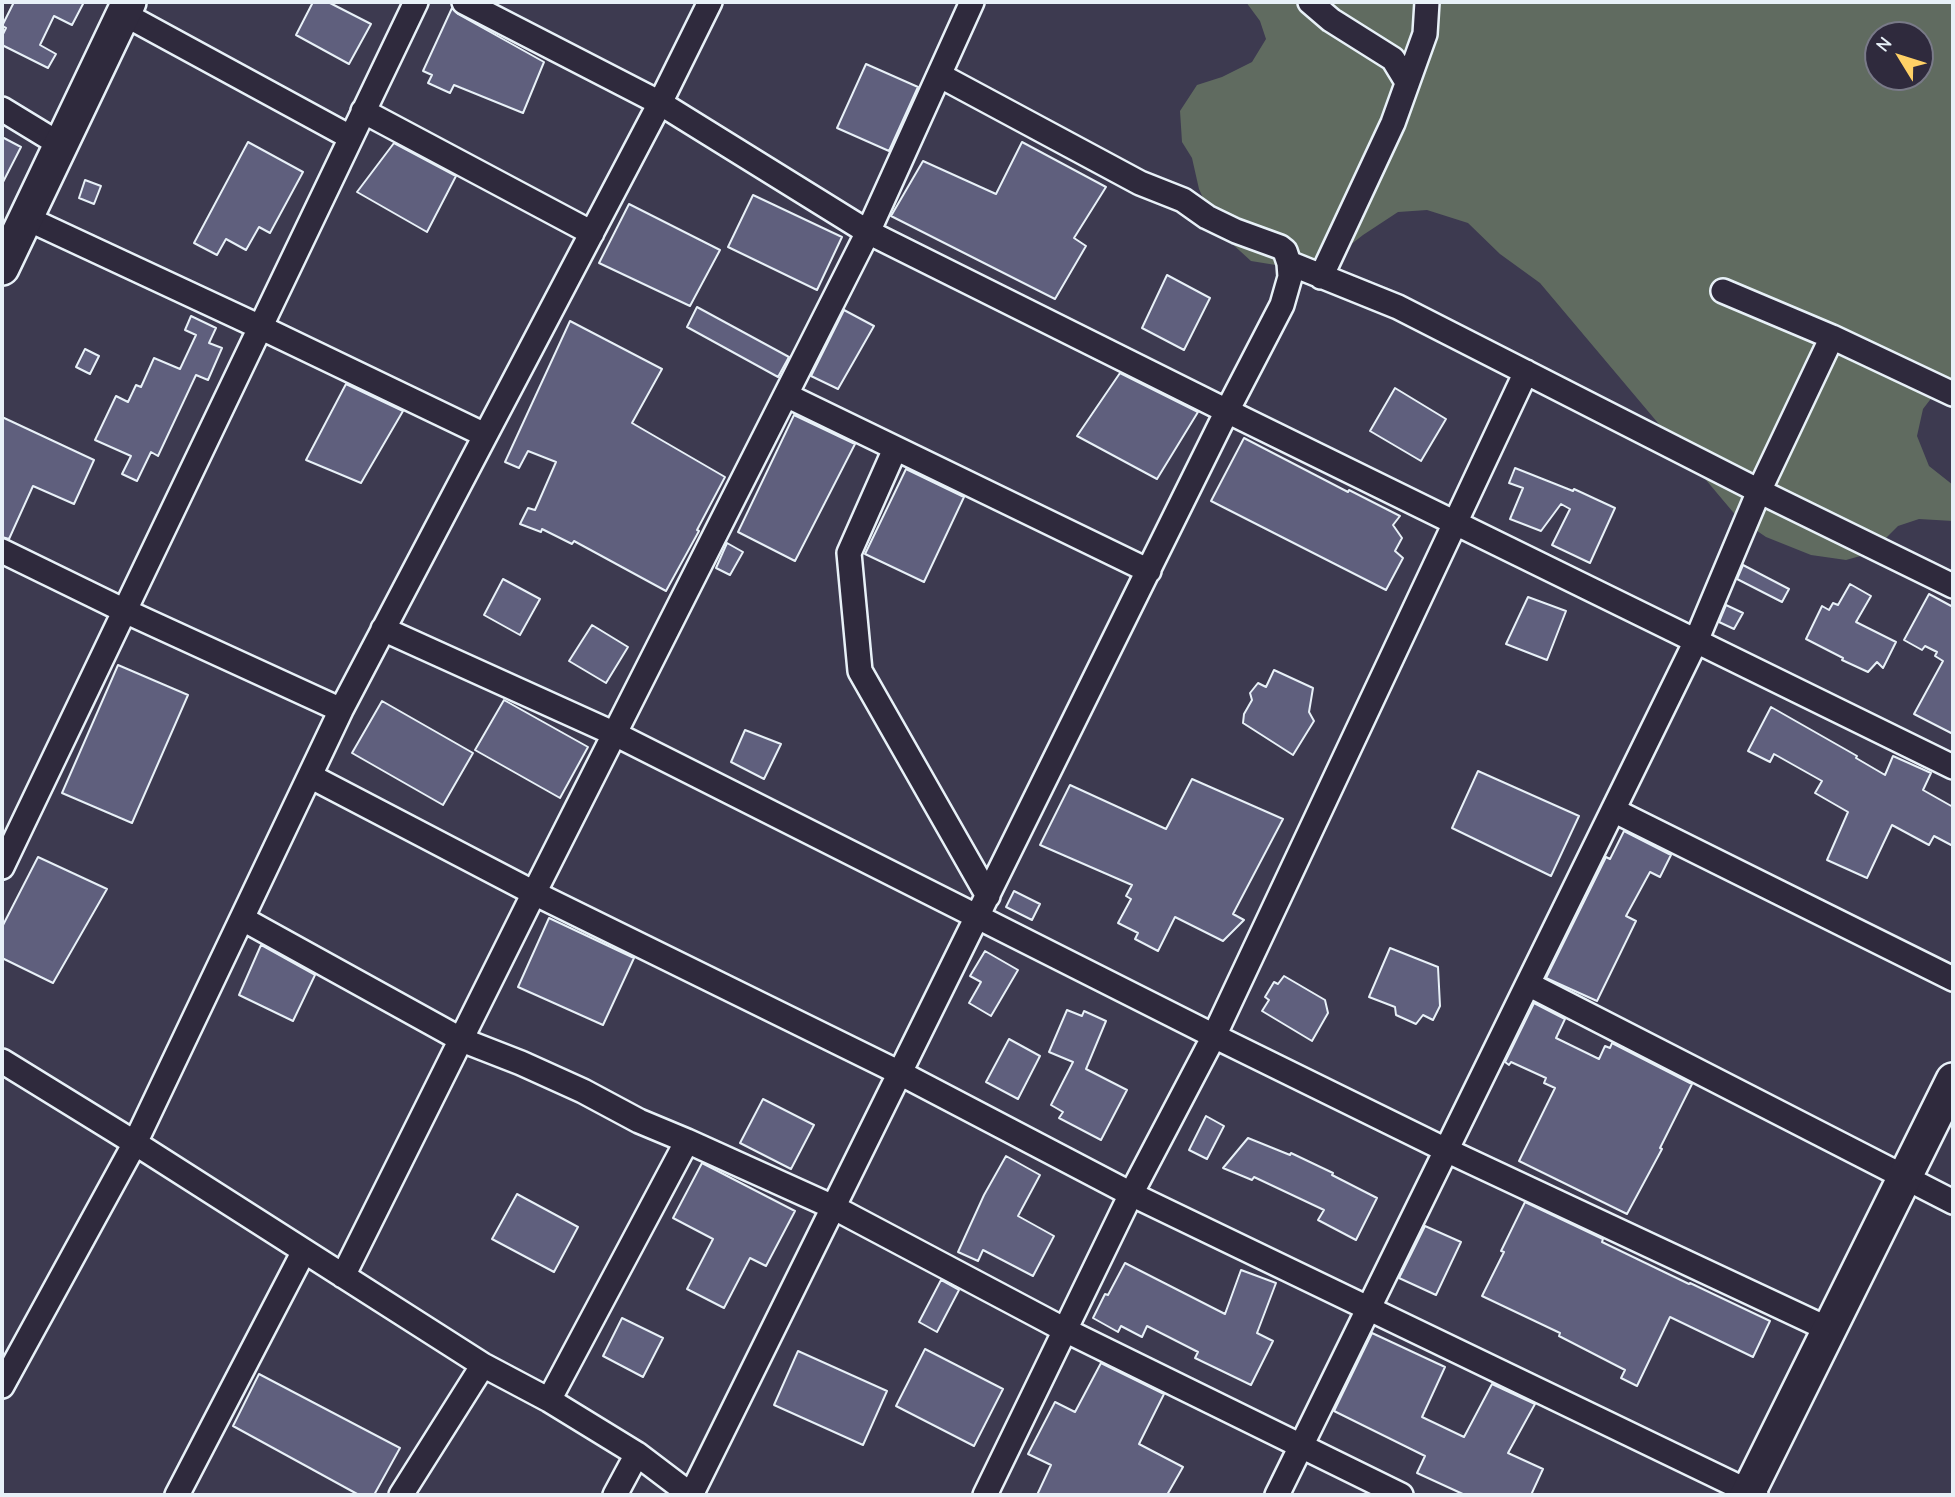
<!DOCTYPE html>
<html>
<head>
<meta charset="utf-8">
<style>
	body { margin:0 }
	#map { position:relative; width:1955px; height:1497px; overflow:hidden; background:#3d3a50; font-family:"Comic Neue",sans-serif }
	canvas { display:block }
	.frame { position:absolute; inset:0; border:4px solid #e8f1f8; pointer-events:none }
	.north { position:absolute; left:1864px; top:21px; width:70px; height:70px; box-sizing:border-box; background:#2f2a3d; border:2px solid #797a88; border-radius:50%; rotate:308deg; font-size:19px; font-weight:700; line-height:28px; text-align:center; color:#e8f1f8 }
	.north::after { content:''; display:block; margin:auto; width:24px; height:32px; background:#ffd166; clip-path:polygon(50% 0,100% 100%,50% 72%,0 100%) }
</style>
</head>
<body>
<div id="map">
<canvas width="1955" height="1497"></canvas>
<div class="frame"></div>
<div class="north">N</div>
</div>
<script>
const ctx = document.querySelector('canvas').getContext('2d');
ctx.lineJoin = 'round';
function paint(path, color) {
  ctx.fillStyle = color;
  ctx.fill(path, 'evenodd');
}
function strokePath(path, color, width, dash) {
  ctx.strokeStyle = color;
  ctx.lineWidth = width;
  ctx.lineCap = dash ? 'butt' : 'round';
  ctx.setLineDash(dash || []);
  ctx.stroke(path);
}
const green = new Path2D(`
	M1246 2H1953V377L1936 392 1923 409 1917 436 1929 466 1953 485V521L1919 519 1898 526 1871 553 1846 560 1811 555 1766 537 1738 518 1540 283 1500 254 1468 223 1427 210 1398 212 1363 235 1331 260 1288 267 1251 261 1218 231 1199 189 1192 158 1182 142 1180 111 1197 85 1222 77 1252 62 1266 39 1260 21ZM1878 35H1920V77H1878Z`);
const building = new Path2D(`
	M14 2H84L72 25 54 16 40 45 56 54 48 68 2 45V36L6 28 2 26Z
	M313 2H328L371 24 349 64 296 35Z
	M452 8 458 14 544 62 523 113 454 85 450 93 428 83 432 75 423 71Z
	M866 64 918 87 889 151 837 128Z
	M2 137 21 147 2 184Z
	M248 142 303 172 270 233 259 227 246 250 226 239 217 255 194 243Z
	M1022 142 1106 187 1074 238 1086 246 1055 299 891 216 923 161 996 194Z
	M394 143 456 176 427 232 357 192Z
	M85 180 101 186 94 204 79 198Z
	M753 195 842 237 817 290 728 247Z
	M629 204 720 250 690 306 599 263Z
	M1167 275 1210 298 1184 350 1142 328Z
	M697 307 789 357 778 377 687 327Z
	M844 310 874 326 838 389 811 376Z
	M191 316 216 328 209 343 222 348 208 380 196 375 158 456 151 452 137 481 122 474 131 456 95 440 116 396 128 402 136 385 141 387 154 358 180 369 196 335 185 330Z
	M570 321 662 369 632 423 725 477 697 530 699 531 666 591 574 541 572 544 542 529 541 532 520 524 528 508 535 510 556 462 528 451 519 468 505 462Z
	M85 349 99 356 90 374 76 367Z
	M1120 373 1198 412 1157 479 1077 436Z
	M346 384 403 411 361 483 306 460Z
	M1395 388 1446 419 1421 461 1370 431Z
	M794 415 855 444 795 561 738 532Z
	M2 417 94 460 74 504 33 486 9 539 2 537Z
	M1244 438 1348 492 1349 490 1400 516 1393 525 1402 538 1395 551 1403 558 1386 590 1211 501Z
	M1515 468 1573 491 1574 489 1615 508 1590 563 1552 545 1570 509 1561 504 1541 531 1510 519 1523 488 1509 483Z
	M906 469 964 497 924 582 865 554Z
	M727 543 743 552 730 575 716 568Z
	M1743 565 1789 589 1782 602 1737 579Z
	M503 579 540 599 520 635 484 615Z
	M1850 584 1871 596 1856 622 1896 642 1883 668 1877 662 1868 672 1842 660 1843 658 1806 639 1822 606 1829 610 1833 603 1838 605Z
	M1929 594 1953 607V734L1914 714 1943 661 1935 656 1937 652 1925 646 1922 650 1904 640Z
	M1528 597 1566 611 1547 660 1506 644Z
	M1726 605 1743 613 1734 629 1719 622Z
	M592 625 628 647 606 683 569 661Z
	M118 665 188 695 132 823 62 793Z
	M1274 670 1313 688 1309 712 1314 721 1293 755 1243 723 1244 714 1252 700 1250 693 1258 683 1266 687Z
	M504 700 588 747 560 798 475 750Z
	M382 701 473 753 443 805 352 753Z
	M1771 707 1857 756 1856 758 1885 775 1893 756 1931 773 1923 790 1953 807V846L1934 836 1929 845 1892 825 1867 878 1827 860 1848 812 1815 793 1822 781 1774 754 1770 762 1748 751Z
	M745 730 781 744 764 779 731 762Z
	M1478 771 1579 816 1551 876 1452 828Z
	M1192 779 1283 819 1233 914 1244 920 1223 941 1175 917 1158 951 1135 939 1138 933 1118 923 1131 899 1126 896 1132 885 1040 845 1070 785 1166 829Z
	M1624 831 1671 855 1660 877 1650 872 1626 916 1636 921 1597 1001 1546 978 1606 857 1610 859Z
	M38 857 107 889 53 983 2 958V927Z
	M1014 891 1040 904 1032 920 1006 907Z
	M549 918 634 958 603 1025 518 987Z
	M261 945 315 975 293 1021 239 995Z
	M1390 948 1438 967 1440 1006 1433 1020 1423 1015 1416 1024 1396 1015 1395 1007 1369 997Z
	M985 951 1018 970 991 1016 969 1003 981 982 970 976Z
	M1284 976 1325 1000 1328 1013 1312 1041 1262 1011 1269 1000 1265 997 1274 982 1278 984Z
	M1534 1003 1565 1019 1556 1038 1599 1059 1605 1046 1610 1048 1612 1043 1692 1084 1660 1148 1662 1149 1627 1214 1519 1161 1555 1088 1544 1083 1546 1078 1511 1062 1509 1065 1505 1062Z
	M1067 1010 1082 1016 1084 1011 1106 1021 1086 1069 1127 1090 1101 1140 1059 1118 1063 1112 1051 1105 1073 1062 1049 1052Z
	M1009 1039 1040 1056 1018 1099 986 1082Z
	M763 1099 814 1125 791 1169 740 1143Z
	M1206 1116 1224 1126 1207 1159 1189 1150Z
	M1248 1138 1290 1155 1291 1153 1333 1173 1332 1175 1377 1198 1356 1240 1318 1220 1324 1210 1254 1177 1252 1180 1223 1168Z
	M1006 1156 1040 1175 1018 1216 1054 1236 1033 1276 983 1250 978 1261 958 1252 984 1195Z
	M702 1163 795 1211 766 1266 750 1258 724 1308 687 1289 713 1239 673 1218Z
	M517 1194 578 1227 554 1272 492 1239Z
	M1525 1202 1603 1239 1602 1242 1689 1284 1690 1283 1770 1321 1753 1357 1670 1317 1637 1386 1621 1378 1625 1370 1559 1336 1560 1333 1482 1296 1504 1252 1501 1251Z
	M1425 1226 1461 1242 1436 1295 1399 1278Z
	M1125 1263 1225 1314 1241 1270 1276 1283 1257 1333 1273 1341 1251 1385 1195 1358 1198 1352 1147 1326 1142 1337 1121 1326 1118 1332 1093 1318 1105 1294 1108 1295Z
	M941 1280 959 1290 937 1332 919 1322Z
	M622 1318 663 1338 643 1377 603 1356Z
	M1372 1333 1445 1367 1422 1417 1464 1437 1492 1384 1535 1404 1508 1453 1543 1469 1531 1495H1465L1417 1473 1425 1456 1334 1411Z
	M925 1349 1003 1389 974 1446 896 1406Z
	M798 1351 887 1391 863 1445 774 1405Z
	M1101 1363 1164 1394 1139 1444 1183 1467 1167 1495H1037L1051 1465 1028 1454 1055 1402 1075 1412Z
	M259 1374 400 1448 374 1495H359L233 1426Z`);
const street = new Path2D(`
	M464 2 660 103 868 232 1227 411 1953 767
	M1310 2 1331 20 1393 59 1407 82
	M124 14 350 137
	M2 109 61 145
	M363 111 592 233
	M26 218 260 327 485 435
	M1289 263 1398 307 1759 491 1953 586
	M1321 277 1393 123 1425 34 1427 2
	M1723 291 1832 337
	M786 395 1149 571
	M895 449 849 553 860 671 988 896
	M2 551 125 611 341 710
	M383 629 615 734 1214 1036 1446 1150 1828 1329
	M310 776 534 893 900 1073 1131 1194 1756 1495
	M1613 810 1953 979
	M2 867 416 2
	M243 919 462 1040 521 1063 583 1091 639 1121 687 1141
	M1528 984 1953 1202
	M2 1061 135 1143 483 1365 549 1400 637 1454 691 1495
	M343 1276 534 893 868 232 972 2
	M2 1386 135 1143 341 710 660 103 710 2
	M549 1400 687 1141 833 1207 1065 1330 1401 1495
	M177 1495 304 1251
	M401 1495 483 1365
	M615 1495 637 1454
	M691 1495 1227 411 1282 305 1290 277 1289 263 1285 251 1280 247 1236 231 1207 217 1183 200 1140 183 939 75
	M985 1495 1131 1194 1214 1036 1526 372
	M1277 1495 1696 641 1759 491 1832 337 1953 394`);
const secondary = new Path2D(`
	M2 268 129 2
	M1747 1495 1953 1080`);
paint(green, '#606b60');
paint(building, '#5f5f7d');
strokePath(building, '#e8f1f8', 2);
strokePath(street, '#e8f1f8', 28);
strokePath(secondary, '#e8f1f8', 38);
strokePath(street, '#2f2a3d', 23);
strokePath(secondary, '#2f2a3d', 33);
</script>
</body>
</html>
